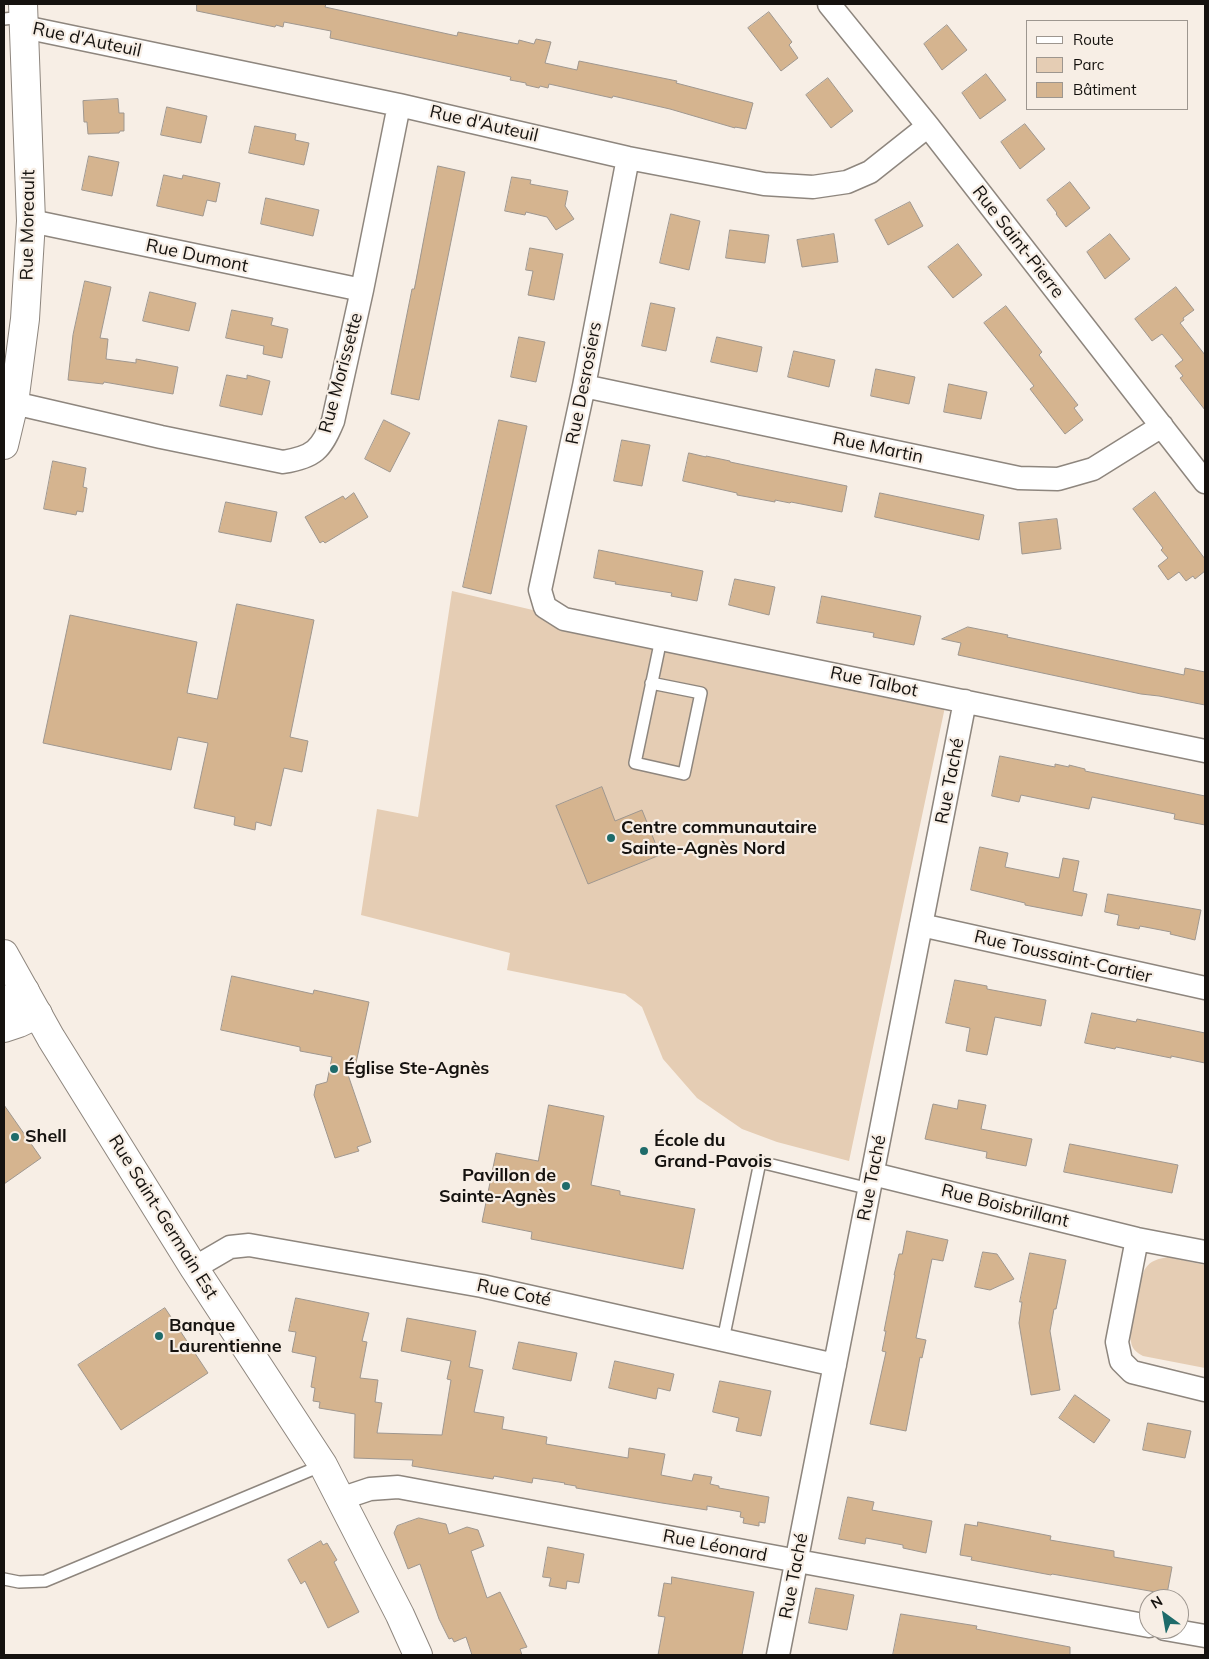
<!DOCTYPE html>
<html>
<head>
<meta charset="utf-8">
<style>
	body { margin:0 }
	#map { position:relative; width:1209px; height:1659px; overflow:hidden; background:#f7eee5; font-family:Mulish,sans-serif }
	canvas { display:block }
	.frame { position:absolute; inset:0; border:5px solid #15120f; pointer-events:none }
	.legend { position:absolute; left:1026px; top:20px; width:162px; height:90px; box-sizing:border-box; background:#f7eee5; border:1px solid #9d968f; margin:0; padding:6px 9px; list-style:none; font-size:15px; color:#15120f }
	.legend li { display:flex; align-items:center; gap:10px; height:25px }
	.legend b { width:25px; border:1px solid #9d968f }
	.north { position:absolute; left:1139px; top:1589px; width:50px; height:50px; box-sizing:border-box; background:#f7eee5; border:1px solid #9d968f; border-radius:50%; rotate:328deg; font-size:14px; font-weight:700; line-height:20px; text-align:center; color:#15120f }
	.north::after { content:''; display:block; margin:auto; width:18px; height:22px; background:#1e6b6a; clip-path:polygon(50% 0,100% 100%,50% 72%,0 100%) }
</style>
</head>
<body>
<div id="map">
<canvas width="1209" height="1659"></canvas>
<div class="frame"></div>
<ul class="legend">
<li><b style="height:6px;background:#fff"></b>Route</li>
<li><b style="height:14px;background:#e5cdb4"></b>Parc</li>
<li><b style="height:14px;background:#d5b48f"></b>Bâtiment</li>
</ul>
<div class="north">N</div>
</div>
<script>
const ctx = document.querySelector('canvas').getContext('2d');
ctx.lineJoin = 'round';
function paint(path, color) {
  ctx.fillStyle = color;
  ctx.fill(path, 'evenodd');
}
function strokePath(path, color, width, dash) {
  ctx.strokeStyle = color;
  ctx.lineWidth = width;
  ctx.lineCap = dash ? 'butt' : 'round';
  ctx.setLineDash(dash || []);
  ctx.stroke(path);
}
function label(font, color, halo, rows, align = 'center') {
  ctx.font = font + ' Mulish,sans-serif';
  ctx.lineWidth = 4.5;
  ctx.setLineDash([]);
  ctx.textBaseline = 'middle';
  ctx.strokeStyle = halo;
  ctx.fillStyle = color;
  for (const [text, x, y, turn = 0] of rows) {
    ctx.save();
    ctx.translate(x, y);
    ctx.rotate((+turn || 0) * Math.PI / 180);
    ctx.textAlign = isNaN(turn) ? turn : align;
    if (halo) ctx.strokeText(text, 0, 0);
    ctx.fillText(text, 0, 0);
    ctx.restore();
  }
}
const green = new Path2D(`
	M452 591 945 707 849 1161 777 1142 742 1129 697 1098 663 1059 642 1007 625 994 507 970 510 953 361 915 377 809 418 817Z
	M1168 1257 1205 1265V1368L1143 1356C1137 1353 1132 1349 1131 1342 1128 1334 1140 1277 1145 1269 1151 1260 1158 1259 1168 1257Z`);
const building = new Path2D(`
	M197 4H326L325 7 457 36 458 32 518 44 519 40 534 44 536 39 551 42 545 63 577 70 579 61 677 81 676 83 753 103 746 129 735 127V128L670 109 613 96 612 98 549 84 548 88 540 86 539 88 526 85V83L510 80 511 77 330 38 331 31 284 22 283 27 276 25 275 27 197 11Z
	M769 12 792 42 789 45 798 58 781 71 748 28Z
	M947 25 967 50 942 70 924 44Z
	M986 74 1006 100 980 119 962 93Z
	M828 78 853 111 831 128 806 95Z
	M118 99 119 113H124V131H120L119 133 88 134 87 122H84L83 101Z
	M167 107 207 116 201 143 161 135Z
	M1025 124 1045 149 1020 169 1001 142Z
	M255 126 296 134 295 140 309 143 304 165 249 153Z
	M89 156 119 162 112 196 82 190Z
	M438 166 465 172 419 400 391 394 412 289H414Z
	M164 175 182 179 183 175 220 183 216 202 207 200 203 216 157 206Z
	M512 177 531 180 530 184 568 191 565 206 574 219 556 230 547 217 526 212 525 215 505 211Z
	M1070 182 1090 208 1066 227 1056 214 1057 213 1047 200Z
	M266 198 319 210 313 236 261 224Z
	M910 202 923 226 888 245 875 220Z
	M671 214 700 221 689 270 660 263Z
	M730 230 769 235 765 263 726 258Z
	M834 234 838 262 802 267 797 240Z
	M1110 234 1130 259 1105 279 1087 252Z
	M958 244 982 275 953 298 928 267Z
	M530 248 563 254 554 300 528 295 533 271 526 270Z
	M85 281 111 287 100 338 108 339 106 359 136 363V359L178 367 173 394 104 382 103 384 68 380 73 335Z
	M1176 287 1194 310 1183 318 1184 320 1180 323 1205 355V410L1180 378 1183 376 1175 366 1183 360 1162 334 1152 341 1135 319Z
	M150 292 196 303 189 331 143 321Z
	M651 303 675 308 666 351 642 346Z
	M1006 306 1042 352 1039 355 1078 405 1074 408 1083 420 1065 434 1030 389 1034 386 984 323Z
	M232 310 273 318 271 325 288 329 282 358 263 354 264 346 226 338Z
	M519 337 545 342 536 382 511 377Z
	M717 337 762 347 757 372 711 362Z
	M794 351 835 360 829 387 788 377Z
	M876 369 915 377 909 404 871 396Z
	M227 375 247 379V375L270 381 262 415 220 406Z
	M949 384 987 392 981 419 944 412Z
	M384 420 410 433 390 472 365 459Z
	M499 420 527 426 491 594 463 587Z
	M622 440 650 445 642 486 614 481Z
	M689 453 706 457V456L730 461V462L847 486 842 512 791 502 790 503 775 500V502L737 495V493L683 481Z
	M53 461 86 468 83 487 87 488 83 512 77 511 76 515 44 509Z
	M1155 492 1205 559V571L1195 579 1193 576 1186 581 1179 572 1168 580 1158 566 1168 558 1161 550 1163 548 1133 509Z
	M354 493 368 517 325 543 323 541 320 543 305 517 343 496 345 499Z
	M880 493 984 515 979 540 875 517Z
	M226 502 277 512 271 542 219 532Z
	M1057 519 1061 549 1022 554 1019 523Z
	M599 550 703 571 697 601 671 596 672 593 615 584 616 582 594 578Z
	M735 579 775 587 769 615 729 605Z
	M822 596 921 616 914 645 873 637 874 633 817 623Z
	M237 604 314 620 290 737 308 741 302 772 284 768 271 826 256 822 255 830 234 825 235 817 194 808 208 743 178 737 171 770 43 743 70 615 197 642 187 693 217 699Z
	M968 627 1008 635 1007 637 1184 675 1185 668 1205 672V705L1159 696 1141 694 958 655 961 643 942 639Z
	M1000 756 1055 767V764L1069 767V765L1085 769V771L1205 796V825L1174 819 1175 814 1092 797 1089 809 1021 795 1019 802 992 796Z
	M602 787 615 821 642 810 660 855 588 884 556 806Z
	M980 847 1008 853 1005 867 1059 878 1063 858 1079 861 1073 891 1087 894 1082 916 1025 905V903L971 890Z
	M1108 894 1201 910 1195 940 1170 934 1171 932 1140 926 1139 929 1117 925 1119 915 1105 912Z
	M232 976 313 994 314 990 369 1002 356 1063H344L371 1142 357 1147 359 1151 335 1158 314 1095 316 1085 327 1082 332 1057 300 1051V1047L221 1030Z
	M955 980 987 986V989L1046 1000 1041 1026 995 1017 987 1055 966 1051 970 1028 946 1023Z
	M1092 1013 1136 1022 1137 1019 1205 1033V1063L1171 1056V1058L1116 1047 1115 1049 1085 1043Z
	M959 1100 986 1105 981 1129 1032 1139 1026 1166 986 1158 987 1152 925 1139 933 1104 957 1109Z
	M4 1105 41 1158 4 1184Z
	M549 1105 604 1116 591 1185 620 1191V1195L695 1209 683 1269 531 1239 532 1232 482 1222 496 1153 538 1161Z
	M1070 1144 1178 1165 1172 1193 1064 1172Z
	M907 1231 948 1240 943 1261 932 1259 916 1338 926 1340 922 1358 920 1357 906 1431 870 1424 886 1352 882 1351 886 1331H884L895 1275H894L899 1254H902Z
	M983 1252 997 1254 1014 1279 990 1290 975 1287Z
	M1030 1253 1066 1260 1056 1309H1054L1050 1331 1060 1390 1031 1395 1019 1323 1022 1302H1020Z
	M296 1298 369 1313 362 1341 367 1342 360 1378 378 1380 375 1402 382 1403 377 1433 442 1435 451 1380 447 1379 451 1361 401 1351 407 1318 476 1331 469 1367 483 1370 474 1412 504 1417 502 1429 547 1437 546 1444 628 1458 629 1448 665 1454 661 1475 692 1481 694 1474 712 1477 710 1484 719 1486V1488L769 1497 765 1523 759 1522V1526L743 1523 744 1518 740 1517 741 1512 707 1506V1510L662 1503 576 1488V1486L564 1484 565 1483 533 1478 532 1483 494 1476 493 1479 412 1466 413 1460 354 1458 355 1414 319 1408 320 1402 313 1401 315 1388 311 1387 316 1357 292 1352 296 1332 289 1331Z
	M165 1308 208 1373 121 1430 78 1365Z
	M519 1342 577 1353 571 1381 513 1369Z
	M615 1361 674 1374 670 1391 658 1388 656 1399 609 1388Z
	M720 1381 771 1391 761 1436 736 1431 739 1418 713 1412Z
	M1075 1395 1110 1420 1094 1443 1059 1418Z
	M1148 1423 1191 1431 1185 1458 1143 1450Z
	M848 1497 874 1502 872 1510 932 1521 926 1553 903 1548V1545L866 1538 865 1544 839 1539Z
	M419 1518 446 1524 449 1534 467 1527 478 1530 484 1546 471 1551 487 1598 500 1592 527 1647 520 1649 522 1655H472L466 1637 454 1642 452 1638 449 1639 439 1619 420 1564 408 1569 394 1533 397 1526Z
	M978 1522 1051 1536 1050 1540 1114 1551V1557L1172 1567 1167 1594 1052 1574 1051 1575 971 1560 972 1557 960 1555 965 1524 977 1526Z
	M321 1541 323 1545 327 1543 337 1560 334 1562 359 1612 328 1628 305 1581 301 1584 288 1560Z
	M548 1547 584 1554 579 1583 567 1581 566 1589 549 1586 551 1578 543 1577Z
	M672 1577 754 1592 742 1655H658L665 1617 658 1616 664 1583 671 1584Z
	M816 1588 854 1595 847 1630 809 1623Z
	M901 1614 977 1626 976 1629 1070 1647V1655H893Z`);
const service = new Path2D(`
	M4 19 24 17
	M651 683 701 693 684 774 635 763 661 639
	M723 1340 760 1162 870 1189
	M4 1579 19 1582 45 1581 323 1465`);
const minor = new Path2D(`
	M829 4 928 126 1205 482
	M24 27 399 105 628 158 764 184 813 187 847 182 870 172 928 126
	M628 158 584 386 540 590 545 607 564 619 1205 751
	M31 221 362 290
	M584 386 1019 478 1058 479 1093 469 1162 426
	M14 403 161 437 283 462C314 457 321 450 333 421L362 290 399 105
	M921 925 1205 988
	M873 1174 1137 1239 1205 1252
	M1137 1239 1117 1342 1121 1361 1132 1372 1205 1390
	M194 1268 230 1247 249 1245 482 1286 835 1365
	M340 1499 370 1489 398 1487 1149 1626
	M1165 1629 1205 1636
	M778 1655 965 701`);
const tertiary = new Path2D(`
	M4 445 14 403 25 319 31 221 23 4
	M4 954 51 1038 194 1268 323 1465 400 1615 418 1655`);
const primary = new Path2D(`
	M4 1002 25 991
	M4 1028 19 1023 38 1014`);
const markers = [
	[611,838,5,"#1e6b6a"],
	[334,1069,5,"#1e6b6a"],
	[15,1137,5,"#1e6b6a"],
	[644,1151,5,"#1e6b6a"],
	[566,1186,5,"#1e6b6a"],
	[159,1336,5,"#1e6b6a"]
];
const streetNames = [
	["Rue d'Auteuil",87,40,12],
	["Rue d'Auteuil",484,124,13],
	["Rue Moreault",28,225,-89],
	["Rue Saint-Pierre",1018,242,52],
	["Rue Dumont",197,256,12],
	["Rue Morissette",341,373,-75],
	["Rue Desrosiers",584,383,-79],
	["Rue Martin",878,448,12],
	["Rue Talbot",874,682,12],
	["Rue Taché",950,781,-79],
	["Rue Toussaint-Cartier",1063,957,13],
	["Rue Taché",872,1178,-79],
	["Rue Boisbrillant",1005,1206,14],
	["Rue Saint-Germain Est",163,1217,58],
	["Rue Coté",514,1293,12],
	["Rue Léonard",715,1546,11],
	["Rue Taché",794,1576,-79]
];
const poiNames = [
	["Centre communautaire",621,828],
	["Sainte-Agnès Nord",621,849],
	["Église Ste-Agnès",344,1069],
	["Shell",25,1137],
	["École du",654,1141],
	["Grand-Pavois",654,1162],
	["Pavillon de",556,1176,"right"],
	["Sainte-Agnès",556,1197,"right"],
	["Banque",169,1326],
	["Laurentienne",169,1347]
];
paint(green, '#e5cdb4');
paint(building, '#d5b48f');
strokePath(building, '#9f978f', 1);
strokePath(service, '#8e867e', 14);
strokePath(minor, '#8e867e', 25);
strokePath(tertiary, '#8e867e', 30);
strokePath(primary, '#8e867e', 30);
strokePath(service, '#fff', 11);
strokePath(minor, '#fff', 22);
strokePath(tertiary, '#fff', 28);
strokePath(primary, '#fff', 28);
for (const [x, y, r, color] of markers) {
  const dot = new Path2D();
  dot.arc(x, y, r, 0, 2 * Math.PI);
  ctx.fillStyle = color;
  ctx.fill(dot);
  strokePath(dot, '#f7eee5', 2);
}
label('18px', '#15120f', '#f7eee5', streetNames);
label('bold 18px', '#15120f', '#f7eee5', poiNames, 'left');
</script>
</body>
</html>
